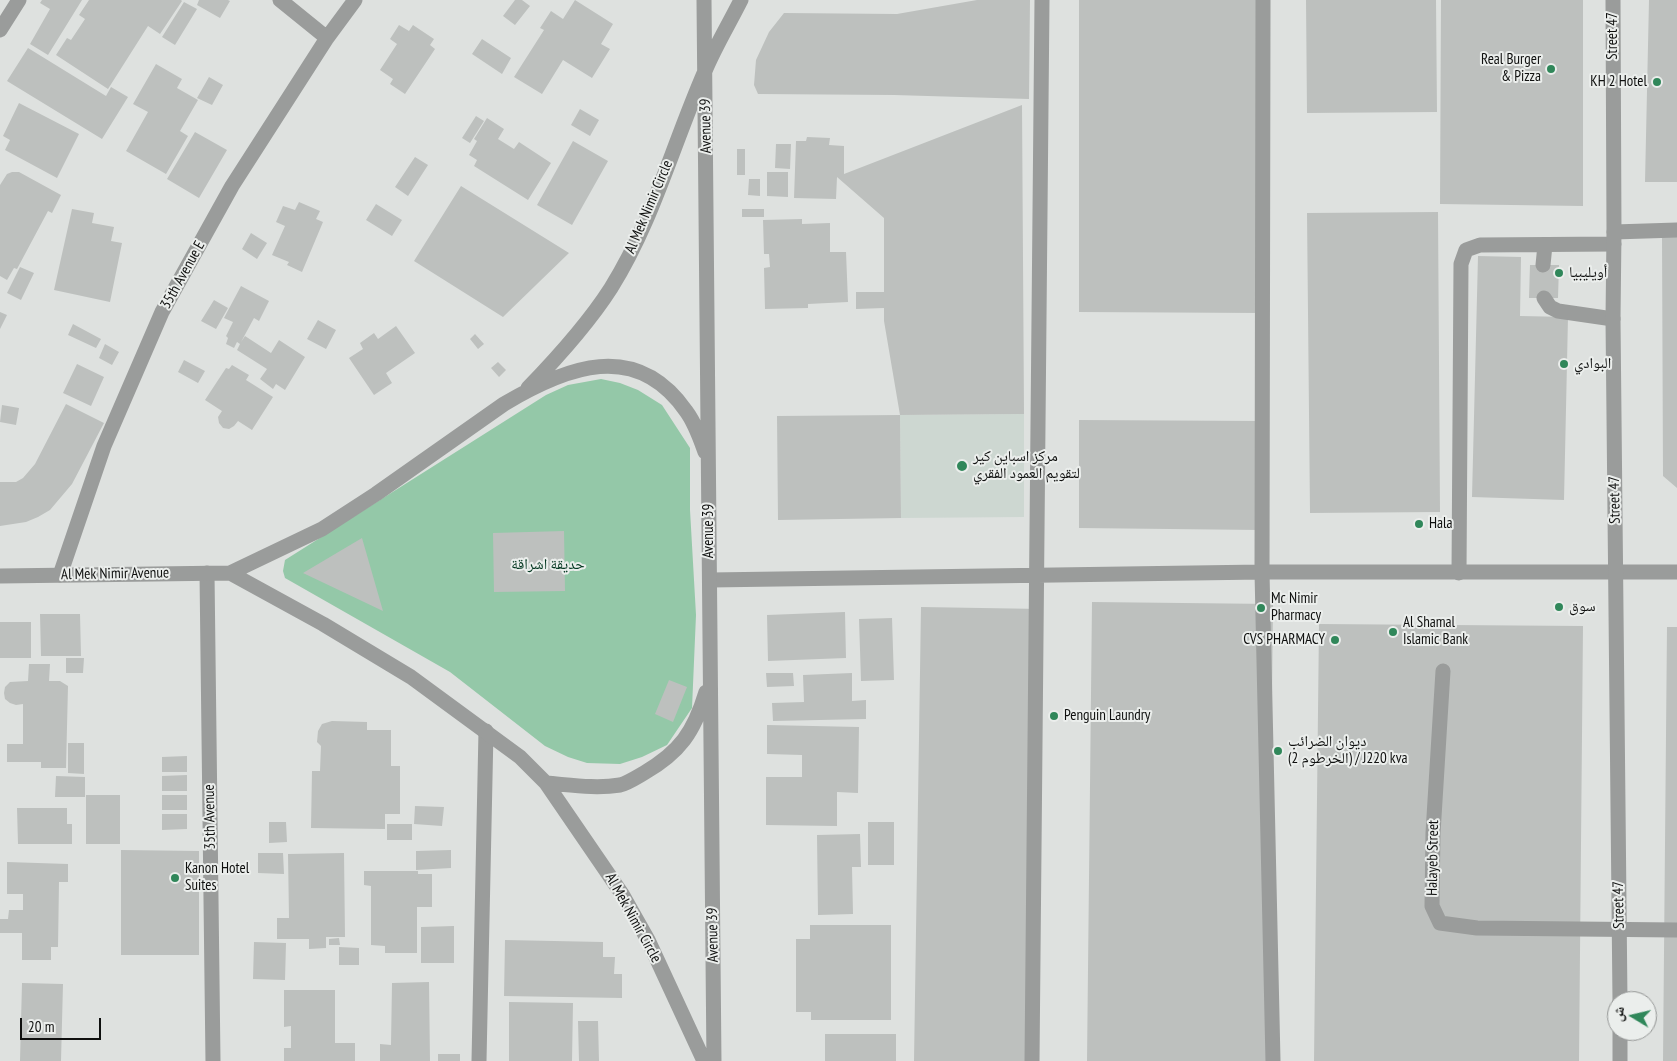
<!DOCTYPE html>
<html>
<head>
<meta charset="utf-8">
<style>
	body { margin:0 }
	#map { position:relative; width:1677px; height:1061px; overflow:hidden; background:#dee1df; font-family:"PT Sans Narrow","Noto Naskh Arabic",sans-serif }
	canvas { display:block }
	.north { position:absolute; left:1607px; top:991px; width:50px; height:50px; box-sizing:border-box; background:#ebeeec; border:1px solid #939594; border-radius:50%; rotate:279deg; font-size:14px; font-weight:700; line-height:20px; text-align:center; color:#0f100f }
	.north::after { content:''; display:block; margin:auto; width:18px; height:22px; background:#30875a; clip-path:polygon(50% 0,100% 100%,50% 72%,0 100%) }
	.scale { position:absolute; left:20px; top:1018px; width:81px; height:22px; box-sizing:border-box; border:2px solid #0f100f; border-top:0; padding-left:6px; font-size:15px; line-height:18px; white-space:nowrap; color:#0f100f; -webkit-text-stroke:4px #ebeeec; paint-order:stroke }
</style>
</head>
<body>
<div id="map">
<canvas width="1677" height="1061"></canvas>
<div class="north">ش</div>
<div class="scale">20 m</div>
</div>
<script>
const ctx = document.querySelector('canvas').getContext('2d');
ctx.lineJoin = 'round';
function paint(path, color) {
  ctx.fillStyle = color;
  ctx.fill(path, 'evenodd');
}
function strokePath(path, color, width, dash) {
  ctx.strokeStyle = color;
  ctx.lineWidth = width;
  ctx.lineCap = dash ? 'butt' : 'round';
  ctx.setLineDash(dash || []);
  ctx.stroke(path);
}
function label(font, color, halo, rows, align = 'center') {
  ctx.font = font + ' "PT Sans Narrow","Noto Naskh Arabic",sans-serif';
  ctx.lineWidth = 4;
  ctx.setLineDash([]);
  ctx.textBaseline = 'middle';
  ctx.strokeStyle = halo;
  ctx.fillStyle = color;
  for (const [text, x, y, turn = 0] of rows) {
    ctx.save();
    ctx.translate(x, y);
    ctx.rotate((+turn || 0) * Math.PI / 180);
    ctx.textAlign = isNaN(turn) ? turn : align;
    if (halo) ctx.strokeText(text, 0, 0);
    ctx.fillText(text, 0, 0);
    ctx.restore();
  }
}
const built = new Path2D(`
	M1024 414V517L901 518 900 415Z`);
const green = new Path2D(`
	M601 379 620 383 638 390 662 405 690 448V510L696 615 692 708 667 745 642 757 620 764 587 763 568 757 545 746 450 672 285 578 283 571 285 560 546 395 568 385Z`);
const building = new Path2D(`
	M42 0H82L48 55 30 44 50 9 40 3Z
	M89 0H181L182 1 160 34 148 26 108 89 56 55 67 38 71 40 85 19 79 15Z
	M199 0H228L230 1 220 18 197 5Z
	M515 0H522L530 6 515 25 503 16Z
	M575 0 613 24 601 44 610 49 592 78 563 60 542 94 514 77 544 30 540 28 551 11 563 19Z
	M977 0H1030L1029 99 894 95 758 94 754 85 756 60 769 32 784 13 897 14Z
	M1079 0H1261L1260 313 1079 312Z
	M1306 0H1436L1437 112 1307 113Z
	M1441 0H1583V206L1440 204Z
	M1649 0H1677V182H1645Z
	M184 2 197 9 175 45 162 37Z
	M399 25 409 31 413 25 434 39 430 45 435 49 405 94 390 84 393 79 380 70 397 44 390 39Z
	M482 39 511 58 502 74 472 54Z
	M28 48 106 96 111 87 128 97 102 139 7 81Z
	M156 64 182 79 177 88 198 100 180 131 188 136 166 174 126 151 148 112 133 104Z
	M209 77 223 85 212 105 197 98Z
	M19 103 79 134 57 178 5 150 10 140 3 136Z
	M1022 105 1024 414 900 415 884 321V308L856 309V292H884V218L837 177 836 199 794 198 796 141H806L807 137 830 138 829 145 844 146V174Z
	M580 109 599 120 590 136 571 125Z
	M476 116 484 121 470 143 462 138Z
	M487 118 504 129 498 139 514 149 519 142 551 163 528 200 474 166 477 160 469 155 477 141 474 139Z
	M195 132 227 150 199 198 167 179Z
	M573 141 608 161 572 225 537 205Z
	M776 144H791L790 169 775 168Z
	M737 149H745V175H737Z
	M415 157 428 165 408 196 395 187Z
	M12 172H19L61 195 52 213 48 211 17 269 14 268 7 280 0 276V185L7 174Z
	M767 172H788V197L767 196Z
	M749 179H760V196L748 195Z
	M461 186 569 253 503 317 414 261Z
	M299 202 320 211 316 219 323 222 302 272 287 265 289 262 272 255 285 226 276 222 283 206 295 210Z
	M376 204 402 220 392 236 366 220Z
	M72 209 94 213 92 223 114 227 111 241 122 243 110 302 54 290Z
	M742 209H764V217H742Z
	M1438 212 1440 512 1310 513 1307 213Z
	M802 219V224L830 223V252H846L848 302 808 304V308L765 309 764 268 770 267 769 254H764L763 220Z
	M251 233 267 243 257 259 242 249Z
	M1662 237H1677V488L1663 476Z
	M1478 256 1521 257 1520 316 1568 317 1564 500 1472 497Z
	M1530 265H1559L1558 298H1529Z
	M20 267 34 273 21 300 7 293Z
	M241 286 269 301 259 321 254 318 241 342 245 336 271 353 279 340 305 357 285 390 276 384 273 389 260 379 267 369 237 350 240 344 237 342 234 348 226 344 228 338 226 336 233 322 224 318Z
	M214 300 228 308 216 329 201 321Z
	M0 312 7 315 0 329Z
	M318 320 336 330 326 349 307 339Z
	M73 324 101 339 96 348 68 335Z
	M396 326 415 353 386 373 392 383 374 395 349 358 363 349 360 343 374 333 378 339Z
	M475 334 484 344 478 349 470 339Z
	M105 344 119 352 112 365 99 358Z
	M184 360 205 371 198 383 178 372Z
	M498 362 506 370 499 377 491 368Z
	M77 364 104 377 91 406 63 393Z
	M232 365 249 375 246 380 273 397 252 430 238 421 234 426 229 429 223 428 219 423 218 417 222 411 205 400 226 368 229 369Z
	M66 404 104 423 72 484 50 510 38 517 26 522 0 526V482H16L23 478 35 464Z
	M2 405 19 408 16 425 0 422Z
	M900 415 901 518 778 520 777 416Z
	M1079 420 1261 421 1260 530 1079 528Z
	M564 531 565 591 494 592 493 533Z
	M362 538 383 611 303 573Z
	M1092 602 1273 604 1268 1061H1087Z
	M921 607 1042 609 1034 1061H914Z
	M845 612 846 658 768 661 767 615Z
	M40 614H80L81 656H41Z
	M892 618 894 680 861 681 859 619Z
	M0 622H31V658H0Z
	M1319 624 1583 626 1579 1061H1314Z
	M1667 627H1677V1061H1663Z
	M66 658H84L83 673H66Z
	M29 664H50L49 681H60L68 686 66 768H41V762H7V744H23V704L16 705 10 703 5 699 4 693 5 687 10 682 28 681Z
	M766 673H793L794 686 767 687Z
	M852 673V701L866 700V719L773 721 772 703 804 702 803 675Z
	M669 680 687 687 673 722 655 714Z
	M332 721 367 722V730H391V766H400V814H385V829L311 828 312 771H320L321 746 317 742 318 731 322 724Z
	M767 725 859 727 858 793 837 792V826L766 825V777H802V755L767 754Z
	M68 743H84V774L68 773Z
	M187 756V772H162V757Z
	M187 775V791H162V776Z
	M56 776 85 777V797H55Z
	M86 795H120V844H86Z
	M162 795H187V810H162Z
	M415 806 444 807 442 826 414 824Z
	M17 808H67V824H72V844H18Z
	M162 814H187V829L162 830Z
	M269 822H286L287 842 269 843Z
	M868 822H894V865H868Z
	M387 824H412V840H387Z
	M860 834 861 867H852L853 914 818 915 817 835Z
	M121 850 199 851V955H121Z
	M451 850V868L416 870V851Z
	M258 853H283L284 874 258 873Z
	M344 853 345 937H326V948L309 949V939H277V918H289L288 854Z
	M7 862 68 864V882H59L58 947H51V960H22V933H0V919H8L9 910H23V894H7Z
	M364 871H418V874H432V907H417V953H385V946L371 945V886L364 885Z
	M810 925H891V1020H811V1012H796V939H810Z
	M454 926V963H421V927Z
	M339 938 340 945H329V939Z
	M505 940 603 942V957H615L614 974H622V998L504 996Z
	M254 942 286 943 285 980 253 979Z
	M339 947 359 948V965H339Z
	M429 982 430 1061H380V1044L391 1045 392 983Z
	M22 983 63 984 61 1061H20Z
	M284 990H335V1043H355V1061H284V1048H291V1026L284 1027Z
	M509 1002 573 1003 572 1061H509Z
	M578 1021H598L599 1061H579Z
	M825 1034H896V1061H825Z
	M438 1054H460V1061H438Z`);
const service = new Path2D(`
	M1614 232 1677 230
	M1543 265 1545 245
	M1544 298 1550 307 1558 311 1613 319
	M1459 573 1461 264 1466 250 1480 245 1614 244`);
const minor = new Path2D(`
	M280 0 327 38
	M1263 0 1262 572 1273 1061
	M0 30 19 0
	M207 573 213 1061
	M60 575 104 446 162 312 232 186 327 38 355 0
	M710 580 1262 572H1677
	M1443 671 1433 833 1432 906 1440 923 1477 928 1677 930
	M479 1061 486 731
	M1032 1061 1042 0`);
const tertiary = new Path2D(`
	M704 0 714 1061
	M1613 0 1614 232 1613 319 1620 1001
	M528 388C558 357 588 324 611 288 653 221 673 144 705 71 715 47 729 24 741 0
	M230 573 323 624 411 677 520 757 546 783 622 894 648 940 704 1061
	M0 576 230 573 322 529 376 494 504 404C566 367 636 339 686 411 695 423 700 438 705 452
	M546 783C571 785 596 789 620 785 628 783 637 777 644 773 680 752 694 732 706 692
	M1620 1031V1061`);
const markers = [
	[1551,69,5,"#30875a"],
	[1657,82,5,"#30875a"],
	[1559,273,5,"#30875a"],
	[1564,364,5,"#30875a"],
	[962,466,6,"#30875a"],
	[1419,524,5,"#30875a"],
	[1559,607,5,"#30875a"],
	[1261,608,5,"#30875a"],
	[1393,632,5,"#30875a"],
	[1335,640,5,"#30875a"],
	[1054,716,5,"#30875a"],
	[1278,751,5,"#30875a"],
	[175,878,5,"#30875a"]
];
const streetNames = [
	["Street 47",1613,36,-90],
	["Avenue 39",706,126,-91],
	["Al Mek Nimir Circle",649,207,-67],
	["35th Avenue E",183,275,-61],
	["Street 47",1615,500,-91],
	["Avenue 39",709,531,-90],
	["Al Mek Nimir Avenue",115,574,-1],
	["35th Avenue",210,817,-91],
	["Halayeb Street",1433,858,-89],
	["Street 47",1619,905,-91],
	["Al Mek Nimir Circle",633,918,61],
	["Avenue 39",713,935,-91]
];
const poiNames = [
	["Real Burger",1541,60,"right"],
	["& Pizza",1541,77,"right"],
	["KH 2 Hotel",1647,82,"right"],
	["أويليبيا",1569,273],
	["البوادي",1574,364],
	["مركز اسباين كير",973,457],
	["لتقويم العمود الفقري",973,474],
	["Hala",1429,524],
	["Mc Nimir",1271,599],
	["Pharmacy",1271,616],
	["سوق",1569,607],
	["Al Shamal",1403,623],
	["Islamic Bank",1403,640],
	["CVS PHARMACY",1325,640,"right"],
	["Penguin Laundry",1064,716],
	["ديوان الضرائب",1288,742],
	["(الخرطوم 2) / J220 kva",1288,759],
	["Kanon Hotel",185,869],
	["Suites",185,886]
];
const parkNames = [
	["حديقة اشراقة",548,565]
];
paint(built, '#cdd7d1');
paint(green, '#94c8a8');
paint(building, '#bdc0be');
strokePath(service, '#9a9c9b', 15);
strokePath(minor, '#9a9c9b', 15);
strokePath(tertiary, '#9a9c9b', 15);
for (const [x, y, r, color] of markers) {
  const dot = new Path2D();
  dot.arc(x, y, r, 0, 2 * Math.PI);
  ctx.fillStyle = color;
  ctx.fill(dot);
  strokePath(dot, '#ebeeec', 2);
}
label('15px', '#0f100f', '#ebeeec', streetNames);
label('15px', '#0f100f', '#ebeeec', poiNames, 'left');
label('15px', '#02361f', '#ebeeec', parkNames);
</script>
</body>
</html>
